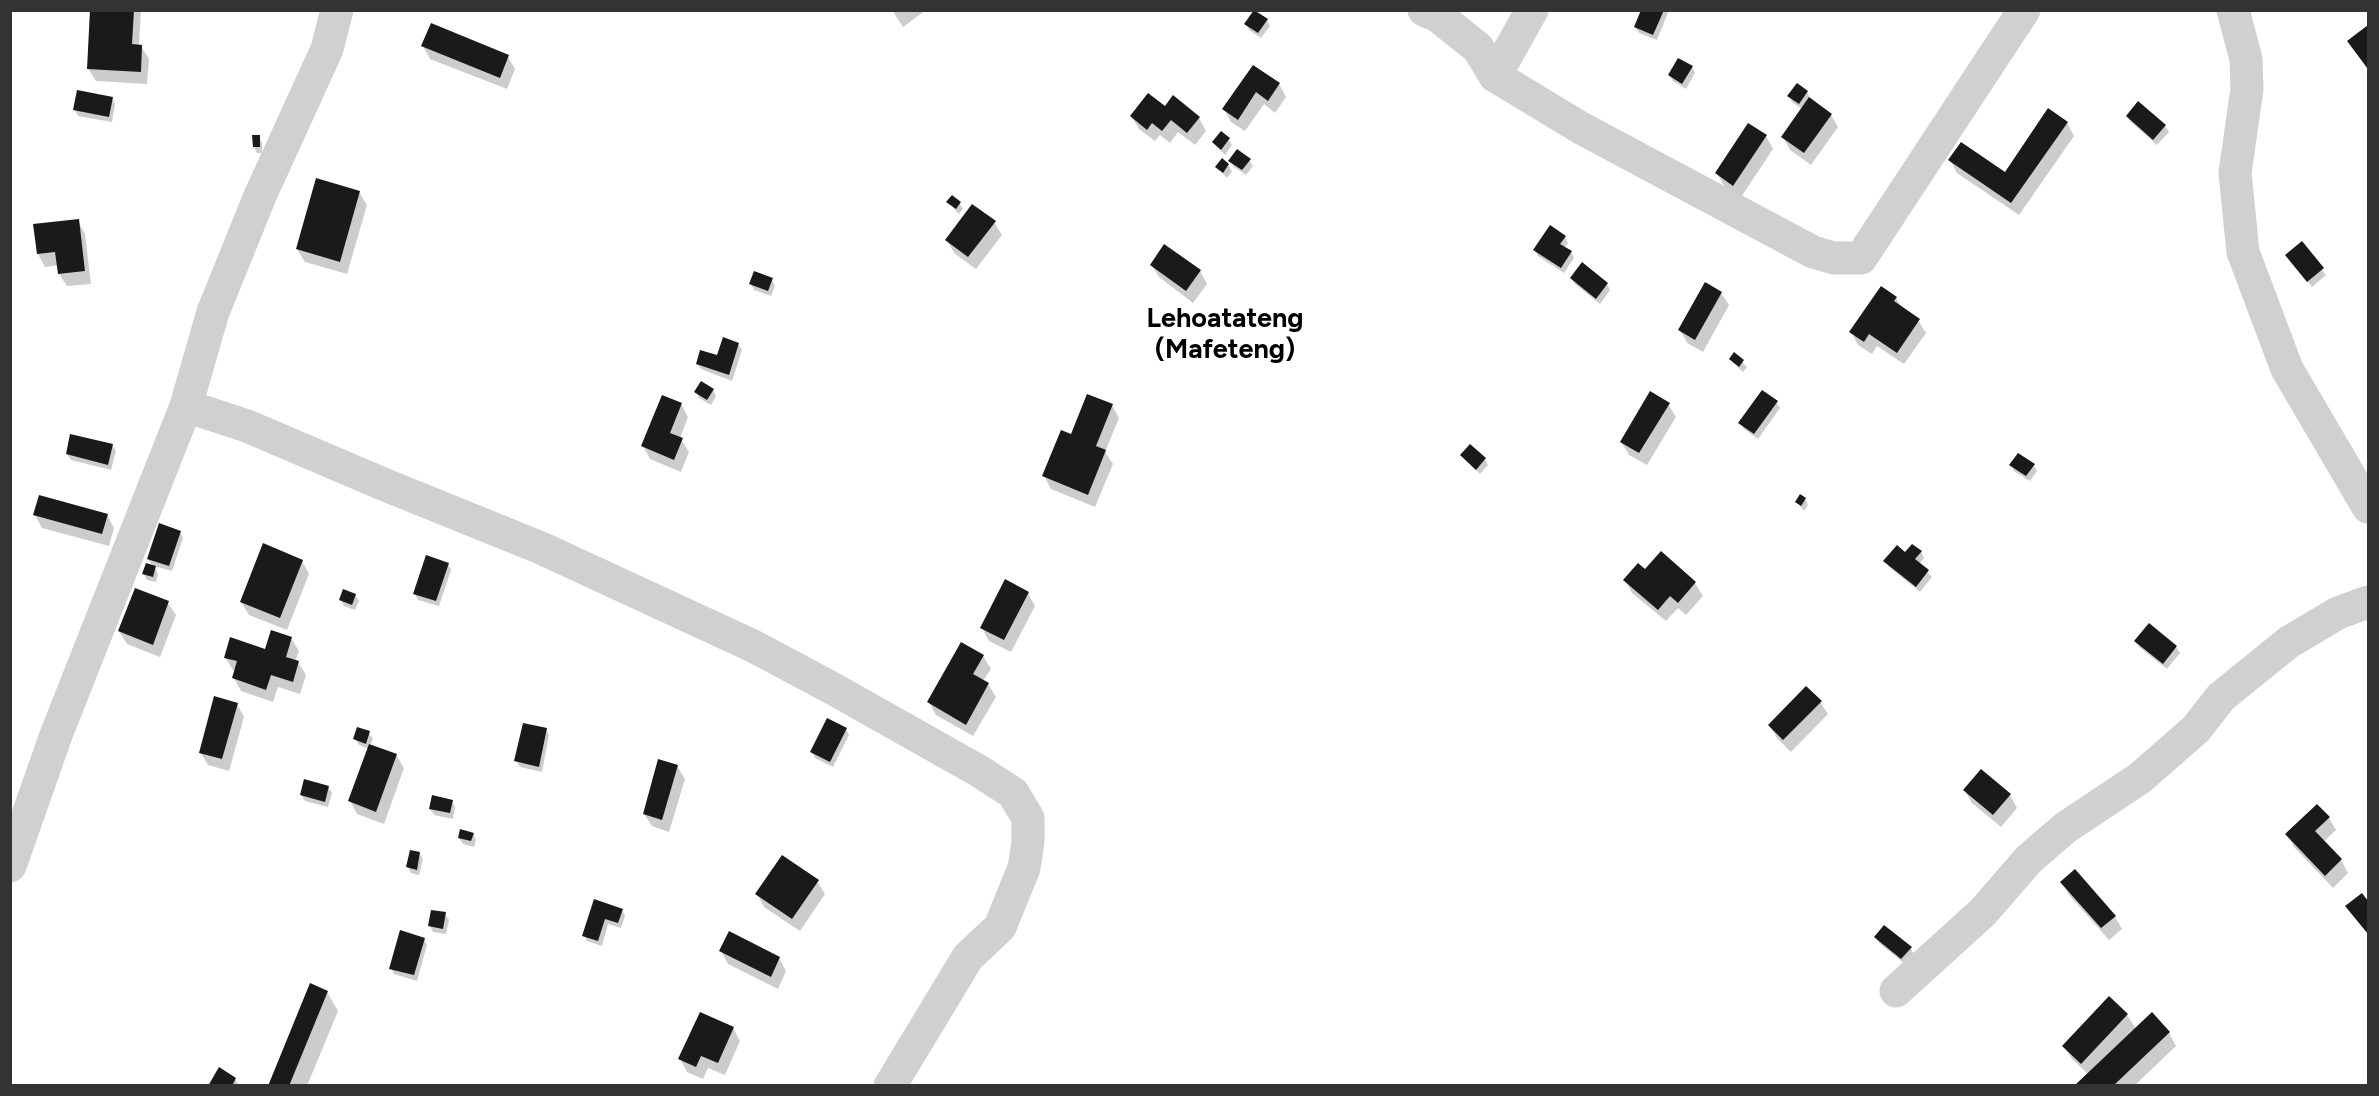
<!DOCTYPE html>
<html>
<head>
<meta charset="utf-8">
<style>
	body { margin:0 }
	#map { position:relative; width:2379px; height:1096px; overflow:hidden; background:#fff; font-family:Figtree,sans-serif }
	canvas { display:block }
	.frame { position:absolute; inset:0; border:12px solid #333; pointer-events:none }
</style>
</head>
<body>
<div id="map">
<canvas width="2379" height="1096"></canvas>
<div class="frame"></div>
</div>
<script>
const ctx = document.querySelector('canvas').getContext('2d');
ctx.lineJoin = 'round';
function paint(path, color) {
  ctx.fillStyle = color;
  ctx.fill(path, 'evenodd');
}
function strokePath(path, color, width, dash) {
  ctx.strokeStyle = color;
  ctx.lineWidth = width;
  ctx.lineCap = dash ? 'butt' : 'round';
  ctx.setLineDash(dash || []);
  ctx.stroke(path);
}
function label(font, color, halo, rows, align = 'center') {
  ctx.font = font + ' Figtree,sans-serif';
  ctx.lineWidth = 6;
  ctx.setLineDash([]);
  ctx.textBaseline = 'middle';
  ctx.strokeStyle = halo;
  ctx.fillStyle = color;
  for (const [text, x, y, turn = 0] of rows) {
    ctx.save();
    ctx.translate(x, y);
    ctx.rotate((+turn || 0) * Math.PI / 180);
    ctx.textAlign = isNaN(turn) ? turn : align;
    if (halo) ctx.strokeText(text, 0, 0);
    ctx.fillText(text, 0, 0);
    ctx.restore();
  }
}
const shadow = new Path2D(`
	M92 10H141L139 46H141L149 59 147 84 96 81 88 68Z
	M892 10H926L903 27Z
	M1642 10H1669L1657 40 1639 33 1635 27Z
	M1267 20 1270 26 1261 38 1249 30 1246 24Z
	M2368 26V70L2349 42Z
	M423 46 508 57 515 69 507 89 430 59Z
	M1253 67 1279 84 1286 97 1275 113 1264 104 1245 131 1231 122 1224 109Z
	M1692 67 1695 73 1686 89 1673 81 1669 75Z
	M1807 92 1810 98 1809 100 1831 115 1838 127 1811 165 1790 150 1783 137 1802 109 1792 102 1789 96Z
	M112 98 115 104 112 122 78 116 75 110Z
	M2138 103 2165 126 2169 132 2157 145 2131 122 2127 116Z
	M1165 108 1199 118 1206 131 1195 145 1178 132 1170 143 1160 135 1155 141 1139 129 1131 116Z
	M2067 123 2074 136 2019 215 1957 173 1950 160 2005 174Z
	M1766 136 1773 149 1741 197 1724 186 1717 173Z
	M259 137 262 143V153H257L254 147Z
	M1228 139 1232 145 1225 155 1213 142Z
	M1249 160 1253 166 1246 175 1234 167 1230 161Z
	M1228 165 1232 171 1227 178 1217 167Z
	M359 192 367 205 347 274 305 262 297 249Z
	M948 202 959 203 963 209 959 214Z
	M78 221 85 234 91 284 67 286 59 274 58 265 45 267 38 254Z
	M994 222 1002 235 976 269 954 253 947 240Z
	M1565 237 1568 243 1564 248 1571 252 1574 258 1564 273 1538 256 1535 250Z
	M2301 243 2326 275 2312 287 2287 255Z
	M1152 265 1200 271 1207 284 1193 303 1159 277Z
	M1572 278 1607 284 1610 290 1600 304 1575 284Z
	M772 280 775 286 771 296 754 290 751 284Z
	M1721 293 1729 305 1703 352 1687 343 1680 330Z
	M1896 298 1902 308 1918 320 1926 333 1904 364 1877 346 1872 354 1858 345 1851 332Z
	M738 344 742 350 732 381 701 369 697 364 718 357Z
	M1734 354 1747 367 1743 372 1730 359Z
	M713 390 716 396 711 405 699 398 696 392Z
	M1776 402 1780 408 1758 439 1744 429 1740 423Z
	M681 404 688 417 680 438 689 452 681 472 650 459 643 446Z
	M1668 404 1676 417 1647 465 1629 455 1621 442Z
	M1112 405 1119 418 1105 452 1113 464 1095 507 1051 489 1044 476 1071 436Z
	M112 445 116 451 111 470 71 460 67 454Z
	M1462 456 1485 459 1488 465 1480 474Z
	M2011 465H2033L2037 471 2030 481 2014 471Z
	M1805 499 1808 505 1804 511 1797 502Z
	M35 515H107L114 528 109 546 42 528Z
	M180 532 183 538 172 571 154 566 158 574 156 582 147 580 144 574 153 567 148 559Z
	M1921 552 1924 558 1919 564 1932 577 1920 592 1889 567 1885 561 1906 554Z
	M1661 553 1695 583 1703 596 1686 615 1678 608 1666 621 1632 593 1625 580 1645 571Z
	M302 561 309 574 287 630 249 615 241 602Z
	M448 564 451 570 439 606 418 600 415 594Z
	M1028 593 1035 606 1011 652 989 641 982 628Z
	M355 595 359 601 355 610 344 606 341 600Z
	M168 603 176 615 160 657 127 644 119 631Z
	M291 638 299 651 295 661 298 662 306 675 300 694 278 687 273 702 241 691 234 678 236 671 233 670 225 657 266 650Z
	M2136 641 2176 647 2180 653 2167 669 2139 647Z
	M983 656 991 669 983 681 988 684 996 697 973 736 936 715 929 702Z
	M1820 702 1828 714 1791 752 1777 738 1770 726Z
	M237 704 244 717 229 771 208 765 200 752Z
	M546 729 549 735 542 772 520 767 516 761Z
	M846 729 849 735 833 767 815 758 812 752Z
	M369 733 373 739 370 746 396 755 404 768 384 824 357 814 350 801 369 749 359 745 355 739Z
	M677 766 685 779 669 832 652 826 644 814Z
	M328 787 332 793 328 807 305 801 301 795Z
	M1965 791 2010 795 2017 808 2001 827 1972 803Z
	M452 801 455 807 453 819 434 815 430 809Z
	M2329 818 2336 830 2323 842 2341 860 2348 873 2333 888 2294 847 2287 834Z
	M473 834 476 840 474 847 463 844 459 838Z
	M419 853 423 859 419 875 411 873 408 867Z
	M817 881 825 894 800 931 764 907 757 894Z
	M2062 882 2115 917 2122 929 2109 940 2069 895Z
	M594 901 622 910 625 916 621 928 608 924 602 946 587 941 584 935Z
	M445 914 449 920 446 934 433 932 430 926Z
	M1876 937 1910 948 1914 954 1905 964 1879 943Z
	M424 939 427 945 417 981 394 974 391 968Z
	M721 951 779 958 786 971 778 989 728 964Z
	M327 992 338 1011 307 1086H270Z
	M2127 1015 2136 1029 2169 1033 2176 1046 2134 1086H2076L2088 1074 2072 1059 2064 1046Z
	M733 1028 740 1041 725 1075 708 1068 703 1079 687 1072 680 1059Z
	M235 1079 239 1086H210Z`);
const building = new Path2D(`
	M90 10H134L132 44 142 45 141 72 87 69Z
	M1254 10 1268 19 1258 33 1244 24Z
	M1641 10H1664L1653 35 1634 27Z
	M431 23 509 55 500 78 421 46Z
	M2368 25V69L2347 41Z
	M1678 58 1693 66 1682 84 1668 75Z
	M1253 65 1280 83 1268 101 1256 92 1238 120 1222 109Z
	M1797 83 1808 91 1799 104 1787 96Z
	M77 90 113 97 109 117 73 110Z
	M1148 93 1165 106 1173 95 1200 117 1187 133 1171 120 1162 131 1152 123 1147 130 1130 116Z
	M1809 97 1832 114 1804 153 1781 137Z
	M2138 101 2166 125 2153 140 2126 116Z
	M2048 108 2068 122 2011 203 1948 160 1961 142 2005 172Z
	M1748 123 1767 135 1733 186 1715 173Z
	M1221 131 1230 138 1221 150 1212 142Z
	M252 135H260V147H253Z
	M1237 149 1251 159 1242 170 1228 161Z
	M1222 158 1229 164 1223 173 1215 167Z
	M316 178 360 191 340 262 296 249Z
	M952 195 961 202 956 209 946 202Z
	M972 204 996 221 968 257 945 240Z
	M79 219 85 271 58 274 55 252 37 254 33 224Z
	M1550 225 1566 236 1560 244 1572 251 1561 268 1533 250Z
	M2302 241 2324 268 2307 282 2285 255Z
	M1164 244 1201 270 1186 291 1150 265Z
	M1582 262 1608 283 1596 299 1570 278Z
	M754 271 773 278 768 291 749 284Z
	M1705 282 1722 292 1695 340 1678 330Z
	M1881 286 1897 297 1894 301 1920 319 1897 353 1869 334 1864 342 1849 332Z
	M723 337 739 343 729 375 696 364 700 350 717 355Z
	M1734 352 1744 360 1739 367 1729 359Z
	M701 381 714 389 707 400 694 392Z
	M1762 390 1778 401 1754 434 1738 423Z
	M1650 391 1670 403 1639 453 1620 442Z
	M1087 394 1113 404 1096 446 1106 450 1088 495 1042 476 1061 430 1071 434Z
	M662 395 682 403 670 433 683 438 674 460 641 446Z
	M70 434 113 444 108 465 66 454Z
	M1470 444 1486 458 1476 470 1460 455Z
	M2018 453 2035 464 2026 476 2009 465Z
	M1800 494 1806 498 1801 506 1795 502Z
	M39 495 108 514 102 534 33 515Z
	M159 523 181 531 169 566 147 559Z
	M263 543 303 560 280 618 240 602Z
	M1912 544 1922 551 1915 559 1929 570 1916 587 1883 561 1897 545 1905 552Z
	M1661 551 1696 582 1678 603 1670 596 1658 610 1623 580 1638 563 1645 569Z
	M426 555 449 563 436 601 413 594Z
	M146 563 156 566 153 577 142 574Z
	M1005 579 1029 592 1004 640 980 628Z
	M135 588 169 601 153 645 118 631Z
	M343 589 356 594 352 605 339 600Z
	M2149 623 2177 646 2163 664 2134 641Z
	M271 630 292 637 286 657 299 661 293 682 271 675 266 690 232 678 237 661 224 658 230 637 265 649Z
	M961 642 984 655 973 674 989 683 966 725 927 702Z
	M1806 686 1822 701 1783 740 1768 725Z
	M214 696 238 703 222 759 199 753Z
	M827 718 847 728 830 762 810 752Z
	M523 723 547 728 539 767 514 761Z
	M357 727 370 731 366 744 353 739Z
	M369 744 397 754 376 812 348 801Z
	M658 759 678 765 662 820 643 814Z
	M1981 769 2011 794 1993 815 1963 790Z
	M304 779 329 786 325 802 300 795Z
	M432 795 453 800 450 813 429 809Z
	M2317 804 2330 817 2315 831 2342 859 2325 876 2285 834Z
	M460 829 474 833 471 841 458 838Z
	M410 850 420 852 417 870 406 867Z
	M782 855 819 880 792 919 755 894Z
	M2075 869 2116 916 2101 928 2060 882Z
	M2362 893 2368 901V934L2345 906Z
	M594 899 623 909 618 923 605 919 598 941 582 936Z
	M431 910 446 912 443 929 428 926Z
	M1884 925 1912 947 1901 959 1874 937Z
	M400 930 425 938 414 975 389 969Z
	M729 931 780 957 771 977 719 951Z
	M310 983 328 991 289 1086H268Z
	M2109 996 2128 1014 2081 1064 2062 1046Z
	M700 1012 734 1027 718 1063 701 1056 696 1067 678 1059Z
	M2152 1012 2170 1032 2113 1086H2074Z
	M219 1067 236 1078 232 1086H208Z`);
const minor = new Path2D(`
	M337 10 327 49 260 196 213 312 186 406 247 426 383 484 541 548 753 646 830 687 979 771 1013 793 1028 818V842L1024 868 1000 927 968 957 890 1086
	M1424 10 1438 16 1478 48 1495 76 1581 128 1813 252 1834 258H1861L2024 10
	M2233 10 2246 59 2247 89 2235 173 2243 252 2287 369 2368 507
	M1495 76 1532 10
	M10 866 56 735 186 406
	M1896 991 1983 912 2029 859 2065 828 2140 778 2196 729 2221 697 2289 642 2338 613 2368 602`);
const districtNames = [
	["Lehoatateng",1225,319],
	["(Mafeteng)",1225,350]
];
paint(shadow, '#0003');
paint(building, '#1a1a1a');
strokePath(minor, '#d0d0d0', 33);
label('bold 27px', '#000', '#fff', districtNames);
</script>
</body>
</html>
